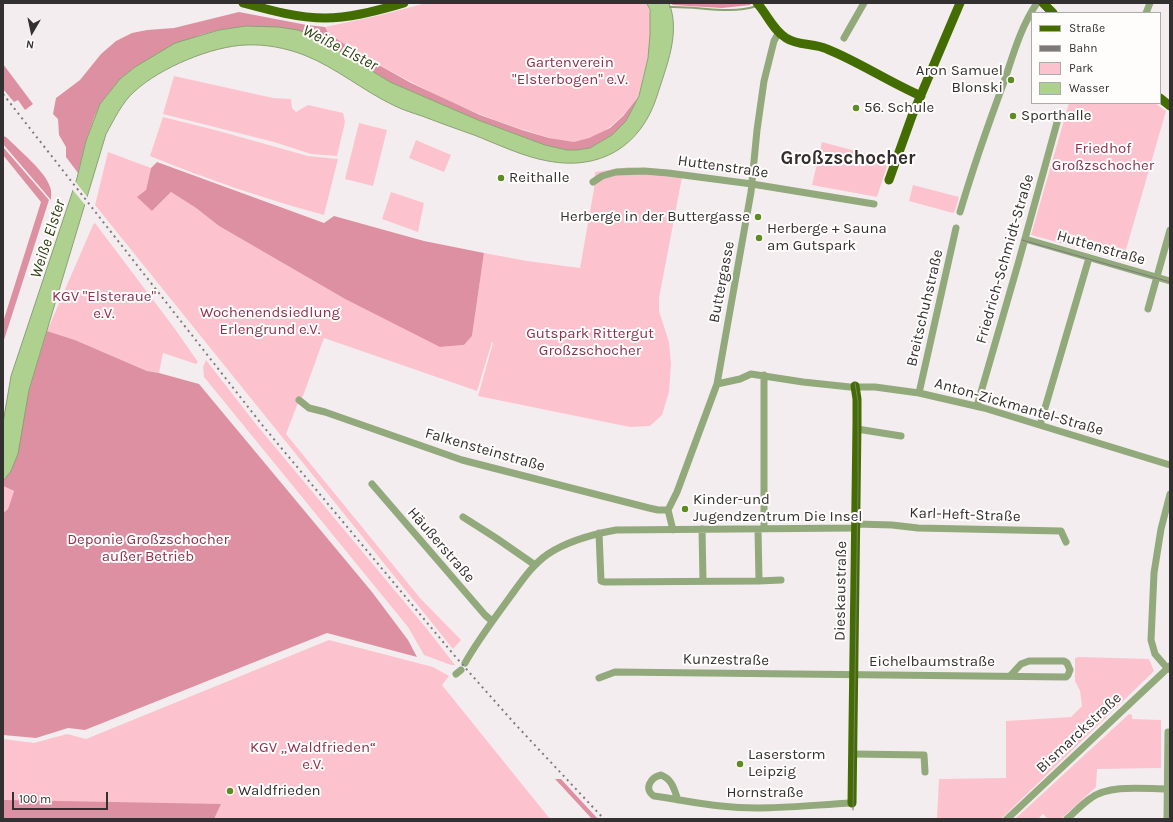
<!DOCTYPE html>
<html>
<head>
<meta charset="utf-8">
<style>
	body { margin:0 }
	#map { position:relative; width:1173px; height:822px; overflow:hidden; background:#f4edef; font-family:Karla,sans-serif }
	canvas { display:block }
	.frame { position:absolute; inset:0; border:4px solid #323030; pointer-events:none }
	.legend { position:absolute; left:1031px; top:12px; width:130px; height:92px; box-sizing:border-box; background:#fffcfc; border:1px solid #adaaaa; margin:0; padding:5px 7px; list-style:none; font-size:12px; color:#323030 }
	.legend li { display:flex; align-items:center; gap:8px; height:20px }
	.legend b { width:20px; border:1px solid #adaaaa }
	.north { position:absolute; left:12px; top:12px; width:40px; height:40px; -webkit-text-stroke:3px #fffcfc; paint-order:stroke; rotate:189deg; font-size:11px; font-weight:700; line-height:16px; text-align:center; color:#323030 }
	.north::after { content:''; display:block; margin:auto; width:14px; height:18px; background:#323030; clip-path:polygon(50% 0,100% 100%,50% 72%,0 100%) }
	.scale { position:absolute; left:12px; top:792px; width:96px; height:18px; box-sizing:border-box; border:2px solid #323030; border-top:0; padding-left:5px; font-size:12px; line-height:14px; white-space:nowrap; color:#323030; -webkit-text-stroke:3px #fffcfc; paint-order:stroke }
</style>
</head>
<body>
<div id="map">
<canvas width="1173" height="822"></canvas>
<div class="frame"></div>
<ul class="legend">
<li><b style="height:5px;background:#436d00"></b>Straße</li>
<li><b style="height:5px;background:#7e7a7b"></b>Bahn</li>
<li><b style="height:11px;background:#fcc3cf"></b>Park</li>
<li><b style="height:11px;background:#afd18f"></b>Wasser</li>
</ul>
<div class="north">N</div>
<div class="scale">100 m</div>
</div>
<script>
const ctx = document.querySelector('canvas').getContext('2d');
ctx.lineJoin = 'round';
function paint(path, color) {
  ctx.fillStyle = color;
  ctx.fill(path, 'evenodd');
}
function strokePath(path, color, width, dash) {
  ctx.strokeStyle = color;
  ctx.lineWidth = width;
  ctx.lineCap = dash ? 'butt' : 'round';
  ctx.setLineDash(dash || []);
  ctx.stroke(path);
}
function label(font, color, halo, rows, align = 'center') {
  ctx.font = font + ' Karla,sans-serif';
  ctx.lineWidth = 4;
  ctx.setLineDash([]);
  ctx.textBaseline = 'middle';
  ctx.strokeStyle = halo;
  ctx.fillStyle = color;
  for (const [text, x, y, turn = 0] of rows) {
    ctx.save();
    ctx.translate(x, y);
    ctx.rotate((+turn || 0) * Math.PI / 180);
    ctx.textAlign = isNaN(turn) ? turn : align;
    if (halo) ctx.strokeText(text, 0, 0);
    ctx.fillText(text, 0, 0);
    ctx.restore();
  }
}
const green = new Path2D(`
	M426 3H647C655 24 649 56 643 77 642 83 641 90 639 95 637 99 633 103 630 107 616 124 598 139 575 142 564 143 547 137 537 134 481 118 427 92 376 63 362 56 332 40 325 27L381 15Z
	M174 76 273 98 291 99 292 108 296 112 308 105 343 113 345 122 337 156 311 154 274 142 163 114Z
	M1069 103H1155L1166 111 1123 260 1031 235Z
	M163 117 215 130 308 156 338 159 324 215C264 199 207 179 150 156Z
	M359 123 387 130 373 186 345 179Z
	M416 140 451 155 444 172 409 158Z
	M822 142 889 160 877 197 812 185Z
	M108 152 151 168 146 190 152 211 171 192 196 208 219 226 345 299 441 347 464 345 472 336 484 253 527 261 580 268 594 189 595 172 629 167 683 172 659 298V311L669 342 671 364 669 392 662 415 650 426 630 427 478 396 493 343 492 342 477 391 324 338 303 396 299 400 286 434 420 598 461 640 453 649 95 205Z
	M913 185 959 197 955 211 953 213 909 201Z
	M391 192 424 203 418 232 382 219Z
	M95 223 175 329 198 362 196 364 163 353 159 373 147 371 75 340 47 331 93 225Z
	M206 360 255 423 427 629 455 665H451L424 655 408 627 204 377 203 367Z
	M3 486 14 491 8 509 3 513Z
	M329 640 433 667 449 676 442 685 550 819H3V739L34 743 67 734 86 739Z
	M1079 657 1149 659 1154 671 1001 819H937L939 779 1006 778V721L1071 717 1082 706 1080 691 1075 681V658Z
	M1129 714 1132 715V719L1161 720V768L1097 769 1096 787 1061 819H1048L1043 814 1038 819H1015Z`);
const forest = new Path2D(`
	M669 3H748L751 5 722 8 673 5Z
	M239 12 307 25 325 27 329 34 361 55 411 83 480 115 522 130 549 138 574 142 589 138 610 128 623 116 639 96 626 121 612 135 590 148 577 150H567L545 145 478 120 390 82 315 36 246 26 219 30 200 35 135 67 120 79 100 104 94 118 86 141 78 173 66 157V147L59 135 58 119 53 114 56 98 80 80 101 54 116 41 132 33 147 30 174 28Z
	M3 64 33 104 25 110 18 100 14 102 3 89Z
	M3 136 6 137C18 149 46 172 50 187 52 191 51 196 51 200L3 144Z
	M3 147 49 200 3 343V322L41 202 3 155Z
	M157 162 324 223 334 216 424 241 484 253 472 336 464 345 440 347 345 299 219 226 196 208 171 192 152 211 137 197 146 190 151 168Z
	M47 331 75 340 147 371 159 373 199 384 372 592 408 640 417 657 327 633 85 730 68 728 36 738 3 735V513L8 509 14 491 3 486V481L11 471 29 390Z
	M555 779H561L598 819H592Z
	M3 800 221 804 214 819H3Z`);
const water = new Path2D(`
	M647 3H669C681 33 666 67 657 96 641 147 599 171 548 161 524 157 497 144 474 135 457 129 440 123 422 116 413 113 403 110 395 106 363 91 337 68 304 55 286 48 265 44 246 45 212 46 160 68 135 91 122 102 114 120 106 134L29 390 18 454 11 471 3 481V423L11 376 77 178 86 141 100 104 120 79 135 67 175 43 219 30 246 26 279 27 298 30 315 36 390 82 478 120 545 145 567 150H577L590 148 612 135 626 121 639 96 648 58 650 35V10Z`);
const pier = new Path2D(`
	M74 180 89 199 87 207 71 188Z`);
const stream = new Path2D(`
	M670 7C699 6 728 15 757 6`);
const minor = new Path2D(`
	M1146 13 1150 3
	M844 38 864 3
	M593 182 602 176 616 172 644 171 668 173 752 184 874 204
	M960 212C973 168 988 125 1004 82 1013 55 1021 26 1037 3
	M1025 239 1170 281
	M1148 309 1170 230
	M717 384 740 379 751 374 803 382 850 387H875L919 393 984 408 1170 465
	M919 393 956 228
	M299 400 309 408 325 412 462 460 649 508 658 510H668
	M977 406 1018 264 1058 119
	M1040 425 1089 258
	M857 429 901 436
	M372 484 485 615 492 621
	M463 517 496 538 535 565
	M856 524 892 525 918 528 1061 531 1066 542
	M702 529 703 581
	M764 529V375
	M673 530 668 510 677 492 717 384 751 192 757 130 764 81 774 41 779 32
	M599 533 601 581 605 582 759 581 758 529
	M759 581 781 580
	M465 663C478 640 494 619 510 597 521 582 532 565 548 554 566 542 594 534 616 530L856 528
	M1168 669 1155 654 1151 640 1154 573 1161 529 1170 494
	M456 674 461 670
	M599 678 615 672 1066 677 1068 675 1070 670 1067 663 1064 661H1029L1021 664 1010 676
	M853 754 924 755 925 772
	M678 800C674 789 672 779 661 775 651 777 643 789 654 796 677 799 699 804 721 806 764 811 809 805 852 803
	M1007 819 1170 666
	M1067 819C1075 812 1082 804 1091 798 1110 784 1145 789 1167 789
	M1167 819 1168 732`);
const major = new Path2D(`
	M243 3C269 10 298 18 325 18 352 18 378 10 404 3
	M757 3C767 14 773 30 786 38 798 46 814 43 827 49 859 62 889 82 921 96
	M1043 3 1053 13
	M1160 98 1170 106
	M889 180 912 116 960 3
	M852 803 857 423V399L855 386`);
const tram = new Path2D(`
	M1022 240 1170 282
	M853 810 858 486V402L855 383`);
const rail = new Path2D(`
	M3 94 263 426 454 655 515 724 604 819`);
const markers = [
	[1011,80,4,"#5d8d22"],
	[856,108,4,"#5d8d22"],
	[1013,116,4,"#5d8d22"],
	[501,178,4,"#5d8d22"],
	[758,217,4,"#5d8d22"],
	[759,238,4,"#5d8d22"],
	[685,509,4,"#5d8d22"],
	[740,764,4,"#5d8d22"],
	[230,791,4,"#5d8d22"]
];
const parkNames = [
	["Gartenverein",570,63],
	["\"Elsterbogen\" e.V.",570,80],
	["Friedhof",1103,149],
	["Großzschocher",1103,166],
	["KGV \"Elsteraue\"",104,297],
	["e.V.",104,314],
	["Wochenendsiedlung",270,313],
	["Erlengrund e.V.",270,330],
	["Gutspark Rittergut",590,334],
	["Großzschocher",590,351],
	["Deponie Großzschocher",148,540],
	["außer Betrieb",148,557],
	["KGV „Waldfrieden“",313,748],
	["e.V.",313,765]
];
const poiNames = [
	["Aron Samuel",1003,71,"right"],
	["Blonski",1003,88,"right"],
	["56. Schule",864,108],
	["Sporthalle",1021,116],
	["Reithalle",509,178],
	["Herberge in der Buttergasse",750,217,"right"],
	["Herberge + Sauna",767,229],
	["am Gutspark",767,246],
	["Kinder-und",693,500],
	["Jugendzentrum Die Insel",693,517],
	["Laserstorm",748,755],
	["Leipzig",748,772],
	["Waldfrieden",238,791]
];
const streetNames = [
	["Huttenstraße",723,167,8],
	["Huttenstraße",1101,248,16],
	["Friedrich-Schmidt-Straße",1005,259,-74],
	["Buttergasse",722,282,-79],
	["Breitschuhstraße",925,308,-77],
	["Anton-Zickmantel-Straße",1019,407,16],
	["Falkensteinstraße",485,450,16],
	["Karl-Heft-Straße",965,515,2],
	["Häußerstraße",441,545,49],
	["Dieskaustraße",841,591,-89],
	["Kunzestraße",726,660,1],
	["Eichelbaumstraße",932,662],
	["Bismarckstraße",1079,733,-43],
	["Hornstraße",765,793]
];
const waterNames = [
	["Weiße Elster",340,48,27],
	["Weiße Elster",48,239,-72]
];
const districtNames = [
	["Großzschocher",848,159]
];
paint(green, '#fcc3cf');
paint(forest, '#de90a3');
paint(water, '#afd18f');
strokePath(water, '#8aa172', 1);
paint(pier, '#f4edef');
strokePath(stream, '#8aa172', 2);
strokePath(minor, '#91a97b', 7);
strokePath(major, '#436d00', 9);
strokePath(tram, '#7e7a7b', 1);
strokePath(rail, '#7e7a7b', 2, [2, 4]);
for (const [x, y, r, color] of markers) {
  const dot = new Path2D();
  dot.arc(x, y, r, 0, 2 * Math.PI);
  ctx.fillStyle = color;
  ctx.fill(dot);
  strokePath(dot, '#fffcfc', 1.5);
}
label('15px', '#8d314e', '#fffcfc', parkNames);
label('15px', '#323030', '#fffcfc', poiNames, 'left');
label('15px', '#323030', '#fffcfc', streetNames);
label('italic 16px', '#2b4113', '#fffcfc', waterNames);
label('bold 19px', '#322d2e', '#fffcfc', districtNames);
</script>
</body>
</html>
